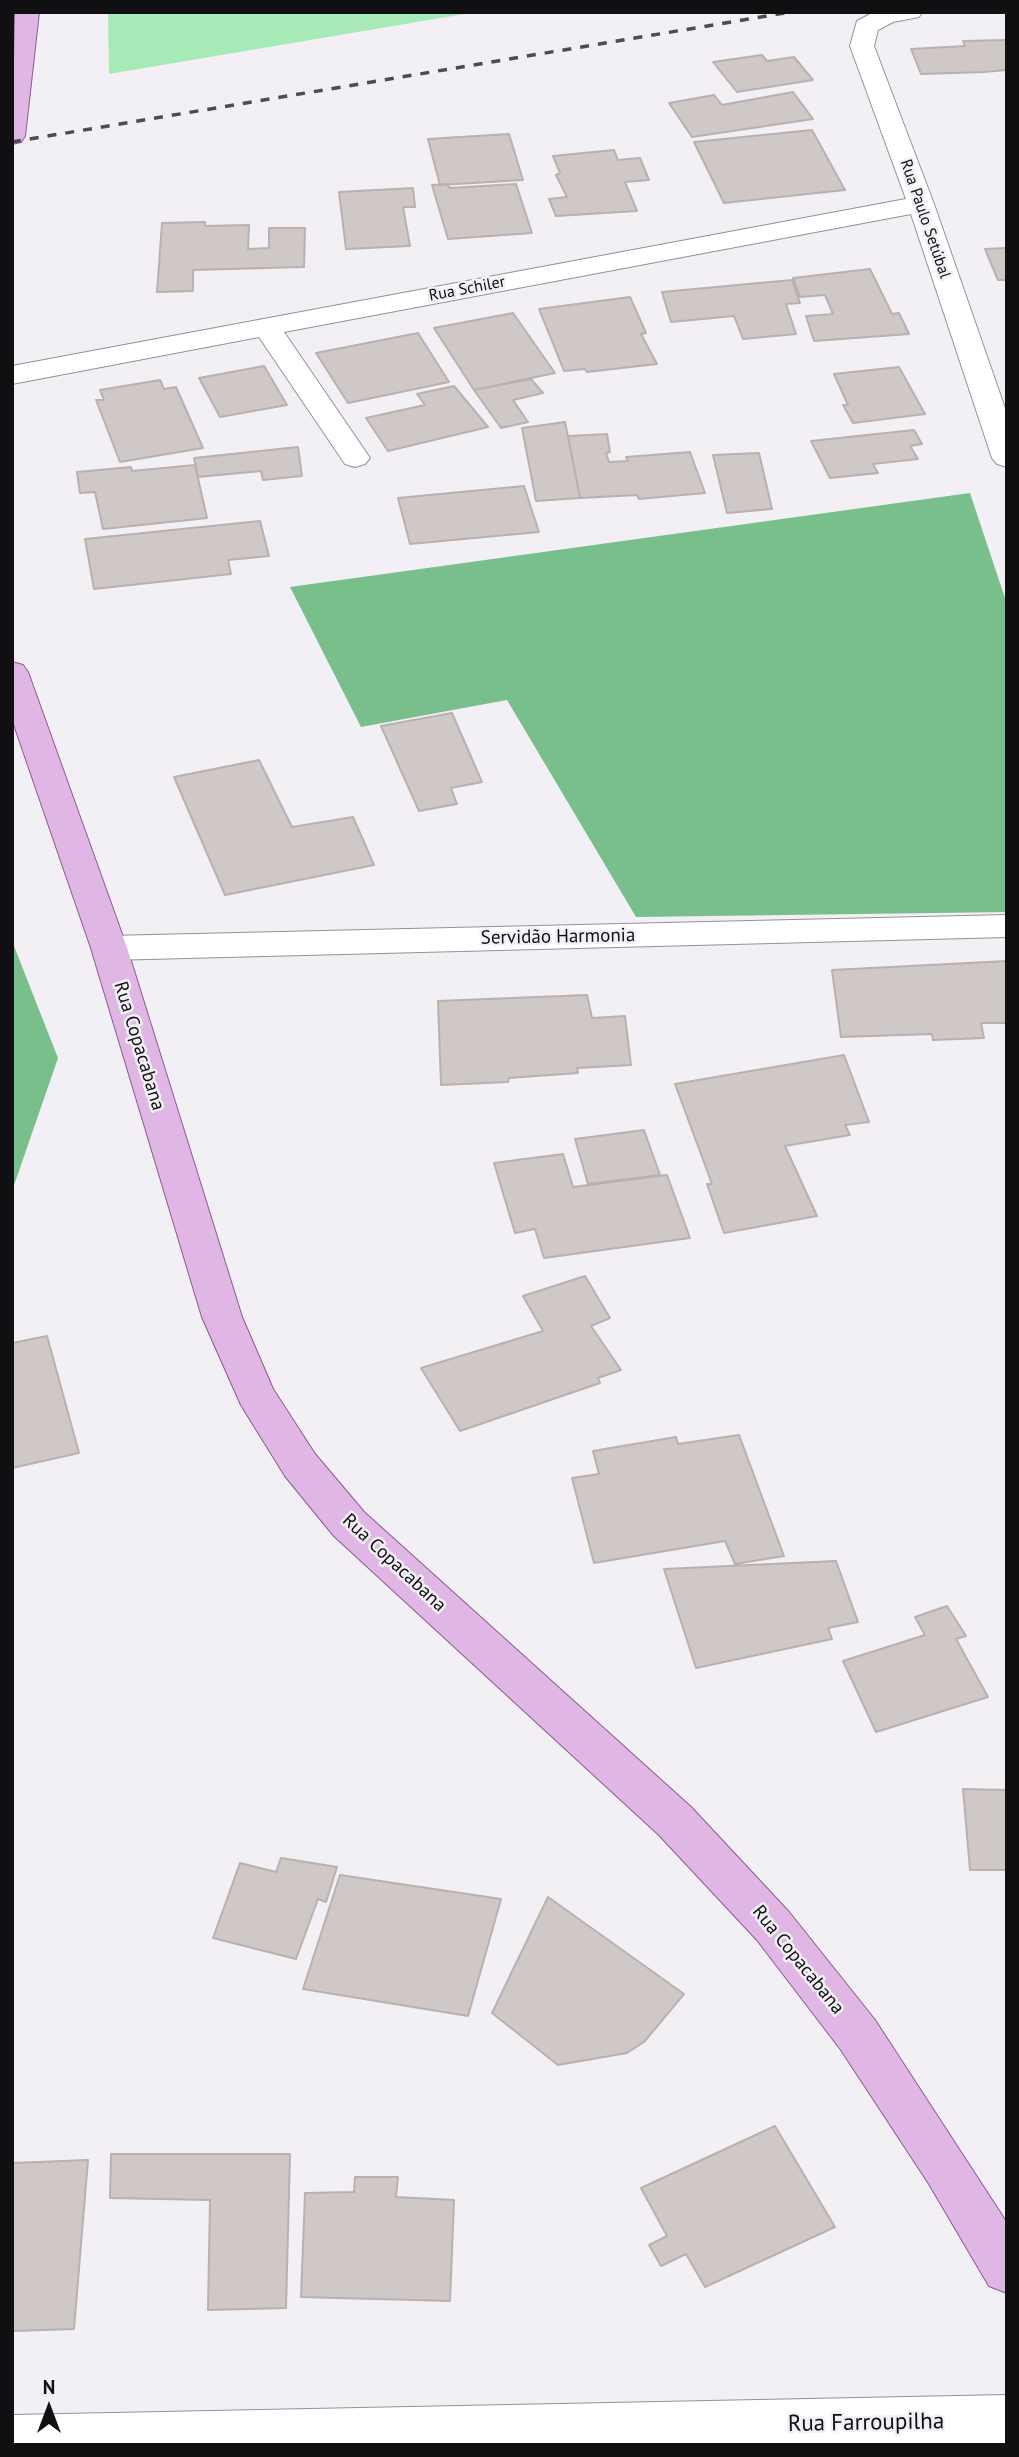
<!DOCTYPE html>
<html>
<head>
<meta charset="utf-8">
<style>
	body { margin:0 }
	#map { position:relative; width:1019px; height:2457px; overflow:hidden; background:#f2eff5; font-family:"PT Sans",sans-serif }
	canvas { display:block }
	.frame { position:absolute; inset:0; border:14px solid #100f11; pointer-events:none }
	.north { position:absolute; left:14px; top:2373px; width:70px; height:70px; -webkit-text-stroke:5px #f2eff5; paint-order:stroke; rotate:0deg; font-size:19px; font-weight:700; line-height:28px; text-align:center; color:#100f11 }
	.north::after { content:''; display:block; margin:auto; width:24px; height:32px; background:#100f11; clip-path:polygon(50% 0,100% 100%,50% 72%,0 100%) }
</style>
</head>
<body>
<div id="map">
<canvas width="1019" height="2457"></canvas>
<div class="frame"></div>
<div class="north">N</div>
</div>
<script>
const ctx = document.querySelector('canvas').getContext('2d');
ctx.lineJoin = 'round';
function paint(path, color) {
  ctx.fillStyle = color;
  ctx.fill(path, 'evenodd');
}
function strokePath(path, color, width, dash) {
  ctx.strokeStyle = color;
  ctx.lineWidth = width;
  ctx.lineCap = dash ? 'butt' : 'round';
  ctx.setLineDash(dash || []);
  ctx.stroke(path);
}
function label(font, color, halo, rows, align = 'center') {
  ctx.font = font + ' "PT Sans",sans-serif';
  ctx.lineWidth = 5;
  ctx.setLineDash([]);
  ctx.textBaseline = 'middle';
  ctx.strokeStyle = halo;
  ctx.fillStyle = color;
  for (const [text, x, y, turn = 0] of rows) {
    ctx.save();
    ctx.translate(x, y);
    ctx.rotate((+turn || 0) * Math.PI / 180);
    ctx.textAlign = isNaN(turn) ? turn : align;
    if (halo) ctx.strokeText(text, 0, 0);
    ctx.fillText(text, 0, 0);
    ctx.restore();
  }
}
const green = new Path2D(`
	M108 12H476L109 74Z`);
const forest = new Path2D(`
	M970 493 1007 604V912L636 917 507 700 361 727 290 587Z
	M12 941 58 1058 12 1191Z`);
const building = new Path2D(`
	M1007 40V70L984 72 921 74 911 49 965 46 963 41Z
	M762 55 767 61 794 57 813 80 737 92 713 62Z
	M793 92 813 119 692 137 669 103 714 95 722 105Z
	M812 130 845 190 724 203 694 142Z
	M509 134 523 180 440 185 428 139Z
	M614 150 618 160 640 158 649 180 625 182 637 211 556 216 549 199 567 197 556 175 560 173 553 156Z
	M446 184 450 188 516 184 532 233 448 239 432 185Z
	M413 188 415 207H403L410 246 346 249 339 192Z
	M205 222V226L249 225 248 249 269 248V228H305L304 267 193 270V291L157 292 162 223Z
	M1007 248V280H998L985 249Z
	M870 269 892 314 899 313 909 334 814 341 806 316 833 314 825 295 800 297 793 278Z
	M792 280 800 303 786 304 796 334 743 339 734 316 671 322 662 292Z
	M630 297 646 333 641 334 657 364 587 372 585 369 564 371 539 309Z
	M513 313 555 373 474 390 434 328Z
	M418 333 449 382 348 403 316 353Z
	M264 366 287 405 220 417 199 378Z
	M899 367 925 414 853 423 843 405H848L834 374Z
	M531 379 543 393 513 400 528 422 501 428 474 390Z
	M160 380 164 389 176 387 203 448 120 462 96 400H104L100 390Z
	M454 386 488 427 388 451 366 418 425 405 417 394Z
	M565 422 580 498 536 501 522 428Z
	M914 430 922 444 910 446 918 459 873 464 878 473 830 478 811 441Z
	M607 434 610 452 606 453 609 462 628 461 626 457 690 452 705 493 639 499 637 495 580 498 568 436Z
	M298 447 302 476 263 480 261 471 198 477 194 458Z
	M759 453 772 509 727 513 713 455Z
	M195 465 207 518 103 529 95 492 80 493 77 472 131 467 132 471Z
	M524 486 539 532 410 544 398 498Z
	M260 521 269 556 228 560 231 574 94 589 85 539Z
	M452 713 482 782 451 788 457 804 419 811 381 726Z
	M259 760 292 827 353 817 374 865 225 895 174 777Z
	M1007 961V1023H981L984 1038 933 1040 932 1034 841 1037 832 970Z
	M587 995 592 1018 625 1016 631 1065 577 1068 578 1073 509 1078 508 1082 441 1085 438 1001Z
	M844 1055 869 1122 845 1125 850 1135 785 1146 817 1216 724 1233 707 1184H712L675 1084Z
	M644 1130 660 1175 588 1184 575 1139Z
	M563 1154 573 1187 667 1175 690 1238 544 1258 535 1229 515 1233 494 1163Z
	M585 1276 610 1318 591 1326 621 1370 598 1378 600 1383 460 1431 421 1368 543 1331 523 1296Z
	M47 1336 79 1453 12 1468V1343Z
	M739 1435 784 1556 735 1564 725 1541 594 1563 572 1478 599 1474 593 1451 676 1437 678 1444Z
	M836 1561 858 1622 828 1628 832 1639 696 1668 664 1569Z
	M947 1606 966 1636 956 1639 988 1697 876 1732 843 1661 925 1635 915 1617Z
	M963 1789 1007 1790V1870H970Z
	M281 1858 337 1867 326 1902 318 1899 296 1959 213 1938 240 1863 276 1872Z
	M340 1875 501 1899 468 2016 303 1989Z
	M548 1897 684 1994 644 2042 627 2053 558 2065 492 2013Z
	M775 2126 835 2227 705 2287 686 2254 661 2266 649 2245 667 2236 641 2188Z
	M111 2154H290L286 2308 208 2310 210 2200 110 2198Z
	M88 2160 74 2329 12 2331V2163Z
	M355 2177H398L396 2197 454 2200 450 2301 301 2297 305 2193 354 2192Z`);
const minor = new Path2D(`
	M874 12H922L919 17 893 22 878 30 874 46 934 204 1007 414V467L997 464 992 458 911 214 284 332 370 458 365 464 355 467 345 464 259 337 12 384V366L906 199 850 46 857 21Z
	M1007 915V937L109 960 97 956 91 948 97 940 109 936Z
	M1007 2395V2445H12V2415Z`);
const major = new Path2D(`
	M15 12H39L25 136 21 142 12 144Z
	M12 662 23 665 28 672 127 948 242 1317 273 1389 315 1454 364 1512 691 1807 789 1912 875 2020 1007 2223V2293L989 2286 929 2184 841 2050 757 1940 659 1835 334 1536 285 1476 241 1405 202 1317 91 948 12 719Z`);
const rail = new Path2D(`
	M12 142 791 12`);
const farStreetnames = [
	["Rua Paulo Setúbal",925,219,71],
	["Rua Schiler",467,289,-11]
];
const streetNames = [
	["Servidão Harmonia",558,937,-1],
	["Rua Copacabana",139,1046,73],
	["Rua Copacabana",394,1563,43],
	["Rua Copacabana",798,1960,51]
];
const nearStreetnames = [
	["Rua Farroupilha",866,2423,-1]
];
paint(green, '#a7eab8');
paint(forest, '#78bf8c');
paint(building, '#d0c8c6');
strokePath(building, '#b8b1af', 2);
strokePath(minor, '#949197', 2);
strokePath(major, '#8a5c8e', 2);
paint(minor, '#fff');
paint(major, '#e0b6e4');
strokePath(rail, '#4d4c4f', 3.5, [9, 9]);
label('16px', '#100f11', '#f2eff5', farStreetnames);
label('19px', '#100f11', '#f2eff5', streetNames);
label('23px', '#100f11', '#f2eff5', nearStreetnames);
</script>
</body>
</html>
